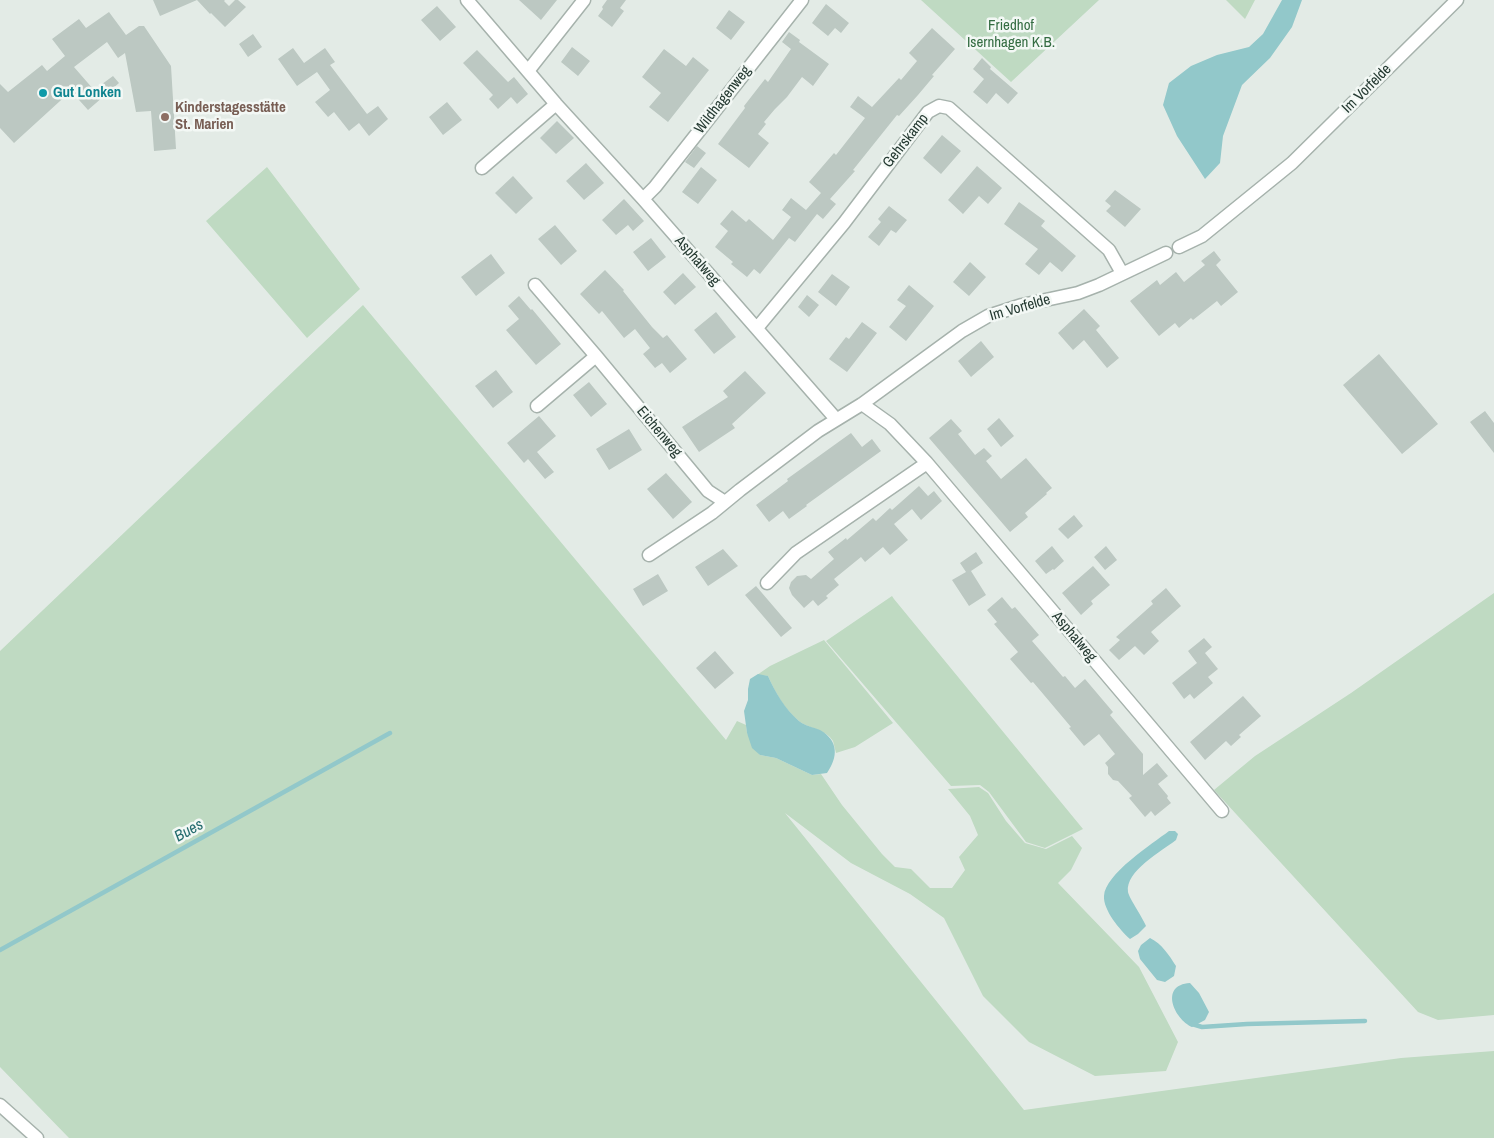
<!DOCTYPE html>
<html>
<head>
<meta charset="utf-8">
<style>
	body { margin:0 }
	canvas { display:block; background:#e3ebe6 }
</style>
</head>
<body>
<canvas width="1494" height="1138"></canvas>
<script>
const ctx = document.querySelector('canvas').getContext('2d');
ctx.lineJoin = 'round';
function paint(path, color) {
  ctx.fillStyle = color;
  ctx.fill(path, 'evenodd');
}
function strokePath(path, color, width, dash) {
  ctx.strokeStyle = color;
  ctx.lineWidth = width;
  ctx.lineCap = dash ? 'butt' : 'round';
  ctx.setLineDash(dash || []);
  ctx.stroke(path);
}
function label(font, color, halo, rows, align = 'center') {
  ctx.font = font + ' "Archivo Narrow",sans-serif';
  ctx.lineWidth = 5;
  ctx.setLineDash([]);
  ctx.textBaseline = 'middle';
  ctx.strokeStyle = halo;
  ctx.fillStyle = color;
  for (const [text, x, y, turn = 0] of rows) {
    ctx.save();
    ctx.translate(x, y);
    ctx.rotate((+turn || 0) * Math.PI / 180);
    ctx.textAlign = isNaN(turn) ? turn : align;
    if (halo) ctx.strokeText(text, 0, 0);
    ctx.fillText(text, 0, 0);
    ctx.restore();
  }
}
const green = new Path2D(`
	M921 0H1099L1011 82Z
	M1226 0H1255L1245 19Z
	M267 167 360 289 307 338 206 221Z
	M363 305 726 740 737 721 746 725 747 733 760 755 776 758 812 775 821 774 842 805 882 854 895 867 911 869 930 888H952L965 870 959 857 978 835 970 816 948 789 979 787 988 793 1006 821 1025 843 1046 849 1072 836 1082 848 1071 870 1058 883 1139 967 1178 1042 1166 1071 1095 1076 1029 1042 983 996 944 918 910 894 851 863 785 813 1024 1110 1401 1058 1494 1051V1138H69L0 1067V651Z
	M1494 593V1015L1438 1020 1418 1012 1214 790 1255 756 1351 693Z
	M892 596 894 599 1083 829 1045 848 1026 842 989 792 980 785 951 786 826 641Z
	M824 640 893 723 855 747 836 753C835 749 834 745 833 741 826 729 809 729 799 721 785 710 775 692 768 676L757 675 770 666Z`);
const water = new Path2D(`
	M1282 0H1302L1292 27 1270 58 1242 85 1223 136 1220 163 1205 179 1177 136 1163 105 1169 83 1191 66 1217 55 1249 47 1263 34Z
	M758 674 768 676C775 692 785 709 799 721 805 726 813 727 820 730 839 741 838 757 827 773L812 775 776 758 760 755 752 748 747 733 744 711 748 700V689L750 679Z
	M1169 831H1175L1178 834 1176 840C1162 851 1125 871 1128 892 1129 898 1143 918 1146 926L1138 934 1130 939C1120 930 1103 910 1104 896 1105 874 1152 844 1169 831Z
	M1150 938C1162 944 1169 955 1176 966L1174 976 1165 982 1157 980 1140 959 1138 951 1141 945Z
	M1190 983 1199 993 1209 1012 1205 1020 1192 1027C1174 1019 1159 985 1190 983Z`);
const stream = new Path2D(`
	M0 950 390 733
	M1192 1024 1202 1027 1247 1024 1365 1021`);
const building = new Path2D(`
	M153 0H197L160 16Z
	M197 0H225L224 1 229 6 235 0H238L246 7 225 27 211 13 210 14Z
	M519 0H557L541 20Z
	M607 0H626L620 8 624 11 612 27 598 16 603 9 602 7Z
	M826 4 849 23 841 33 835 28 828 36 812 23Z
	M437 6 456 27 440 41 421 20Z
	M729 10 745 22 731 40 716 28Z
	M109 12 126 35 139 26H144L171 66 176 149 154 151 151 111 136 112 125 53 118 58 107 42 74 67 94 90 113 76 119 83 88 110 71 91 14 143 0 128V84L8 92 42 65 47 71 65 56 52 39 79 19 86 28Z
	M932 28 955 49 932 75 934 76 918 95 899 116 897 115 853 170 855 171 830 199 836 204 823 219 817 214 795 242 789 238 760 274 754 269 747 277 731 264 733 262 715 247 728 231 720 224 732 210 746 222 749 219 773 240 791 217 782 210 791 198 806 210 821 193 809 182 834 153 836 155 865 118 850 107 858 96 872 107 899 78 901 80 917 61 909 53Z
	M789 32 800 40 799 42 829 64 813 86 802 77 787 97 775 109 764 122 766 124 758 134 769 143 749 168 718 144 745 108 744 106 765 79 768 82 791 49 782 42Z
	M253 34 262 47 248 57 239 44Z
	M572 47 590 61 578 76 561 62Z
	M293 48 304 63 325 48 335 62 330 65 367 114 378 106 388 119 369 136 359 123 349 131 334 112 328 117 315 102 330 90 317 72 297 86 278 59Z
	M664 49 686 66 693 57 709 70 668 122 649 107 661 93 642 77Z
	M477 50 508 82 514 77 528 94 517 104 511 97 498 109 489 99 493 95 463 63Z
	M982 58 991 67 990 69 1018 93 1008 104 996 93 987 104 973 92 984 79 973 69Z
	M447 102 462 120 443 135 429 117Z
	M557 121 574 138 556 154 540 138Z
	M942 135 961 151 941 174 923 158Z
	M697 146 706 153 694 168 685 162Z
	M586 163 604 183 584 200 566 181Z
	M977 166 1002 188 988 204 979 196 963 214 948 200Z
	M701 167 717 180 698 204 682 192Z
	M513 176 533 198 516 214 495 193Z
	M1115 190 1141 209 1125 227 1106 211 1111 206 1105 201Z
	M624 199 644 221 633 231 628 225 616 235 602 220Z
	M1019 202 1045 221 1041 226 1076 256 1062 272 1050 262 1039 275 1025 264 1038 249 1004 224Z
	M889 206 907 220 896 233 891 230 879 246 868 237 881 222 878 219Z
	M555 225 577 251 561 265 538 239Z
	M651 238 666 257 648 271 633 252Z
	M1214 251 1221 260 1216 265 1238 292 1221 306 1217 301 1193 320 1191 318 1179 328 1175 323 1159 336 1130 301 1157 280 1160 285 1176 272 1184 282 1205 265 1201 261Z
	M491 254 505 273 476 296 461 277Z
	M970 262 986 277 969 296 953 282Z
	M605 270 624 290 623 291 652 327 663 338 667 335 687 359 670 373 662 363 655 368 643 354 650 348 635 329 624 338 602 311 599 314 580 294Z
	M683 273 696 287 675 305 663 292Z
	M832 274 850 287 836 306 818 292Z
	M909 285 934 306 906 341 889 327 906 306 897 300Z
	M807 295 819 305 809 317 798 307Z
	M519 296 531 310 532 309 561 344 536 365 506 330 519 319 508 306Z
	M1084 309 1100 326 1096 330 1119 358 1107 368 1084 340 1073 350 1058 333Z
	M716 312 736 337 714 354 694 330Z
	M862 322 877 333 847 372 829 359 846 337 849 339Z
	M981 341 994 357 971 377 958 361Z
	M1379 354 1438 424 1402 454 1343 385Z
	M496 370 513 392 493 408 475 386Z
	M745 371 766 393 732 424 735 428 699 452 682 427 728 397 723 391Z
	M589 382 607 404 591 417 573 395Z
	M1485 411 1494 423V453L1470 422Z
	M539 416 556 436 537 452 554 472 545 479 528 459 524 463 507 443Z
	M999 418 1014 436 1001 447 987 429Z
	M951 419 962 431 958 434 975 455 984 448 992 456 986 461 1001 479 1026 458 1052 488 1046 493 1047 494 1025 513 1028 517 1010 532 929 438Z
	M629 429 642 450 609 470 596 449Z
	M851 433 862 447 872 439 881 451 806 505 807 506 789 519 783 511 769 522 756 505 788 481 787 479Z
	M666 473 692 502 673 519 647 489Z
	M919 486 928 496 934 491 942 501 921 520 912 509 894 524 908 540 890 555 883 547 865 562 861 557 834 579 839 585 826 596 828 598 818 606 813 600 804 608 792 595 789 588 791 582 797 576 806 575 811 579 834 559 828 552 846 538 847 540 873 518 876 521 890 508 892 510Z
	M1074 515 1083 526 1068 539 1058 529Z
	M1052 546 1064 561 1054 570 1053 569 1046 574 1035 561Z
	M1106 546 1117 560 1105 570 1094 557Z
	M723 549 738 566 708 586 695 567Z
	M976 552 983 563 971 571 986 595 969 606 952 580 966 572 960 563Z
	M1093 566 1110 585 1091 601 1093 604 1081 615 1062 593Z
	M658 574 668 591 643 606 633 589Z
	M756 586 792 628 781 637 745 595Z
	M1166 588 1181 606 1151 632 1159 641 1144 655 1135 646 1119 660 1109 650 1120 640 1116 637 1153 604 1151 601Z
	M1002 597 1012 609 1015 607 1039 635 1032 641 1063 677 1065 676 1075 688 1085 679 1113 712 1110 715 1143 754V775L1157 763 1168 776 1158 784 1168 796 1167 798 1171 803 1155 816 1151 811 1145 817 1129 798 1132 796 1118 781 1113 780 1108 774V767L1105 763 1115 754 1099 734 1084 746 1069 728 1071 727 1033 682 1031 683 1010 659 1018 652 994 624 997 622 987 610Z
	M1204 638 1212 647 1205 653 1218 669 1208 677 1213 683 1194 699 1190 694 1184 699 1172 683 1197 663 1188 651Z
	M715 651 734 673 715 689 696 668Z
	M1243 696 1261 716 1239 735 1241 737 1231 746 1226 741 1205 760 1190 742Z`);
const street = new Path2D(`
	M467 0 556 104 643 199 836 419
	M528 71 584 0
	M482 168 556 104
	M643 199 655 187 802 0
	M1179 247 1202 236 1292 163 1457 0
	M535 285 596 356 708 491 725 502
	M757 328 844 223 928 112 939 106 949 108 1109 250 1122 273
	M862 404 890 424 927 463 1222 811
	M537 406 596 356
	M649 555 712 513 740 490 818 431 862 404 962 331 988 316 1022 305 1078 293 1099 285 1166 253
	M767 583 796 553 927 463
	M0 1105 37 1138`);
const markers = [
	[43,93,5,"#0f9aa8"],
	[165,117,5,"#8d6e63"]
];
const parkNames = [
	["Friedhof",1011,26],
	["Isernhagen K.B.",1011,43]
];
const streetNames = [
	["Im Vorfelde",1367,89,-45],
	["Wildhagenweg",723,100,-52],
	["Gehrskamp",906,141,-52],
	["Asphalweg",697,261,49],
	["Im Vorfelde",1020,308,-16],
	["Eichenweg",659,432,50],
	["Asphalweg",1074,637,50]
];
const cultureNames = [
	["Gut Lonken",53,93]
];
const educationNames = [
	["Kinderstagesstätte",175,108],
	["St. Marien",175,125]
];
const waterNames = [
	["Bues",189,831,-29]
];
paint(green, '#bfdac2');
paint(water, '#92c8ca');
strokePath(stream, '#92c8ca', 4.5);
paint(building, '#bcc8c2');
strokePath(street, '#a6b2ac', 15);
strokePath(street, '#fff', 12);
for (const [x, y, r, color] of markers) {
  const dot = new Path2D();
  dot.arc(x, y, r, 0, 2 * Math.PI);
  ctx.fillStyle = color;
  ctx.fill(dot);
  strokePath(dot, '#f3f8f5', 2);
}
label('15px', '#346c42', '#f3f8f5', parkNames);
label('15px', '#253a32', '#f3f8f5', streetNames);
label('bold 15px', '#0d838f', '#f3f8f5', cultureNames, 'left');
label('bold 15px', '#785e54', '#f3f8f5', educationNames, 'left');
label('italic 16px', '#266d6f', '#f3f8f5', waterNames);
</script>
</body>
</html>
